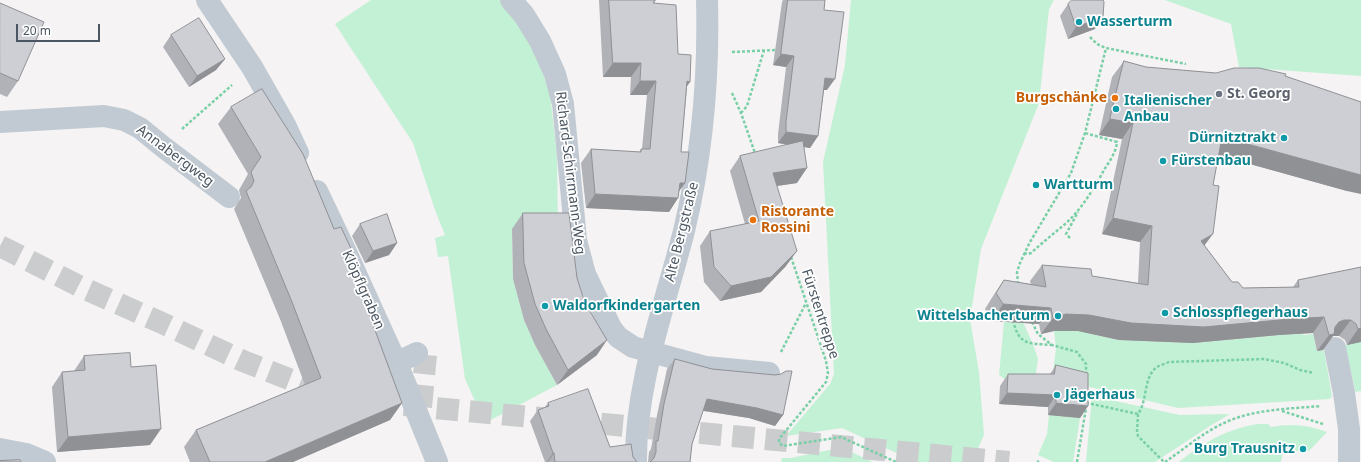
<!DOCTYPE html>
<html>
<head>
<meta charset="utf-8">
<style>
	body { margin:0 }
	#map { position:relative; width:1361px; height:462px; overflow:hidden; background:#f5f3f3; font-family:"Noto Sans",sans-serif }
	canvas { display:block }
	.scale { position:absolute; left:16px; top:24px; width:84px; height:18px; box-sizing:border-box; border:2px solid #4a5661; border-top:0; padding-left:5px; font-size:12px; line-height:14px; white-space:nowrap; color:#4a5661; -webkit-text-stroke:3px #fff; paint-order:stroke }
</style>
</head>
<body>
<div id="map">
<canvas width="1361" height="462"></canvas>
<div class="scale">20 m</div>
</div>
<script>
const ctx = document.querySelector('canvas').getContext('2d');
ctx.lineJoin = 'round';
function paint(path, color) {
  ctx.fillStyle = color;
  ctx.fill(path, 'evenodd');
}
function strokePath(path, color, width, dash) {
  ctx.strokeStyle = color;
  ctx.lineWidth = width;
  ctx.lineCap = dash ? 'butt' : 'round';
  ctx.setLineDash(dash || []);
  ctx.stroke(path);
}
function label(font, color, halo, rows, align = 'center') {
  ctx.font = font + ' "Noto Sans",sans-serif';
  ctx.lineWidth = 3.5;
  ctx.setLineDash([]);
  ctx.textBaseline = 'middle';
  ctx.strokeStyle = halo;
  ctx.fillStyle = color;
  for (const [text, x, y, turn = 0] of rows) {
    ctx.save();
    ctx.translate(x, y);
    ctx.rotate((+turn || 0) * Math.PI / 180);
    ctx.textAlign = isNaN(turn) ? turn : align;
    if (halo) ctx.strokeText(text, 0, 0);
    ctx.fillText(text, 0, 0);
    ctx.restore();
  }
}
const green = new Path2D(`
	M371 0H500L522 27 535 52 550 93 557 157 558 229H512L513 279 524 320 535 345 557 385 485 423 465 379 448 256 438 257 435 238 445 235 435 210 413 143 335 24Z
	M851 0H1054L1049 9 1039 103 981 249 970 319 979 372 984 435 972 462H916L842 428 786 436 830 384 834 374 823 162 845 65Z
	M1165 0H1361V76L1239 67 1231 24Z
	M1004 298 1017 308 1034 347 1038 359 1034 386 1020 390 999 375 1004 322Z
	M1361 323V391L1356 392 1355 390 1345 345 1350 344Z
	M1054 331H1078L1119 340 1194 343 1279 335 1300 334 1305 335 1313 334 1317 351 1324 350 1332 396 1330 399 1178 408 1052 378 1056 349Z
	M1092 396 1180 415 1230 414 1210 426 1155 462H1086Z
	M1049 415 1080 418 1073 462H1054L1038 455 1047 434Z
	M1257 424H1268L1271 427C1291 423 1308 425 1327 432L1309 451H1283L1281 462H1179C1205 442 1224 430 1257 424Z
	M829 450H847L873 462H781L782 458H791Z`);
const minorTunnel = new Path2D(`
	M421 407 426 355`);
const majorTunnel = new Path2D(`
	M0 246 83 288 162 323 243 361 332 396
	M371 402 1009 462`);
const path = new Path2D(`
	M1090 37 1097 44 1106 48 1186 64
	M732 52 775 50
	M732 93 741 113 756 156
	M741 113 747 106 764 50
	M182 129 232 85
	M1070 238 1066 234 1078 212
	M1024 253 1028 254 1031 253C1042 243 1053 234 1064 225 1081 210 1093 190 1104 170 1109 162 1116 153 1117 142L1085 133
	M791 257 826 361 828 373 826 382 779 439V443L783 446 841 437 896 462
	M1018 284 1017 272 1020 263 1030 242 1071 173 1085 133 1106 48
	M1013 320C1019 346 1028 343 1052 345
	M1032 322 1038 334 1052 345 1077 352 1086 364V375
	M781 352 806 303
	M1087 402V403L1138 414C1148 400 1143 377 1157 367 1160 365 1165 364 1169 362L1264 359 1284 363 1300 370 1314 373
	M1282 411 1323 424
	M1138 414 1137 432 1138 436 1164 462
	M1037 461 1039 462
	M1077 462 1086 408
	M1165 462C1184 449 1204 432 1224 423 1253 409 1289 409 1321 406`);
const minor = new Path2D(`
	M207 0 252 67 285 125 298 153
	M511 0 524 15 540 41 555 74 563 104 576 240 585 274 611 328 618 337 633 347 706 367 769 373
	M0 122 104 116 124 120 140 128 162 146 229 197
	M317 191 346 252 400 371 437 462
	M396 363 417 353
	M1344 393 1349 429V462
	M0 449 26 454 45 462
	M636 462C635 385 665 305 684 231 702 156 709 77 707 0`);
const minorBridge = new Path2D(`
	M1335 348 1344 393`);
const wall = new Path2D(`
	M599 0H656L654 3 678 54 687 87 681 152 685 183 679 191 678 198 669 212 586 208 581 163 591 149 639 152 641 149H642L647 95H630L631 77H603Z
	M783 0H825L824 10 827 90H824L818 136 810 148 804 147 797 183 777 186 786 266 761 292 720 301 704 282 700 246 710 231 745 224 730 171 740 156 788 145 778 143V134L786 67 773 65 782 2Z
	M0 3 18 81 7 97 0 94Z
	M1068 4 1095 29 1068 39 1060 16Z
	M171 35 225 59 216 70 189 87 163 47Z
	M1124 61 1146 67 1216 73 1285 76 1347 191 1218 155 1213 185 1204 245 1232 282 1243 288 1293 287 1298 280 1361 267V342L1347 345 1345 340 1339 336H1333L1323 350 1317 351 1313 333 1279 335 1193 343 1119 340 1078 331H1054L1041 334 1039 324 992 321 985 309 993 296 1004 280 1031 284 1030 281 1042 265 1092 276 1138 283 1140 242 1102 234 1122 139 1099 135 1112 77Z
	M231 107 348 261 370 314 369 315 402 403 390 420 293 462H190L184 447 196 430 305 385 280 319 234 209 241 198 239 190 248 174 218 124Z
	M523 213 577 278 597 355 557 385 535 345 524 320 513 279 512 229Z
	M360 224 397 243 389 255 365 263 352 236Z
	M84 356 131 367 150 445 57 452 52 387 62 372 74 371Z
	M675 359 783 415 775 426 749 418 703 411 692 444 690 462H648L649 452 651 449 657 415 667 369Z
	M1056 365 1088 406 1080 418 1048 415V407L999 404 1000 386 1008 374H1050Z
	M548 403 610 447 633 457 637 462H545L530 421 538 410 545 407Z`);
const shadedWall = new Path2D(`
	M1103 17 1095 29 1068 39 1076 27Z
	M781 54 794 56 786 67 773 65Z
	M225 59 216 70 189 87 197 76Z
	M613 63H641L631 77H603Z
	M825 78 835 79 827 90H817Z
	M640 81H656L647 95H630Z
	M687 81 690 82 681 95Z
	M1110 119 1133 123 1122 139 1099 135Z
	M786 132 818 136 810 148 778 143Z
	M1222 137 1361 175V194L1347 191 1210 153Z
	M807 168 797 183 763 188 773 173Z
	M680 183H685L675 197Z
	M595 194 678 198 669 212 586 208Z
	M1113 218 1152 226 1140 242 1102 234Z
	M1213 234 1201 250V241Z
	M397 243 389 255 365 263 373 251Z
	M797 251 786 266 761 292 720 301 731 286Z
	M353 253 341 271 346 256Z
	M1003 304 1051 308 1039 324 992 321Z
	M1066 314 1290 319 1324 317 1313 333 1279 335 1193 343 1119 340 1078 331H1054L1041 334 1053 318Z
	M1344 320H1351L1339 336H1333L1323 350 1317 351 1339 322Z
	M1361 328V342L1347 345 1358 329Z
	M607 340 597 355 557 385 568 370Z
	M1007 393 1056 395 1048 407 999 404Z
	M707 399 757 408 783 415 775 426 749 418 699 410Z
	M402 403 390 420 293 462H265Z
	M1056 403 1088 406 1080 418 1048 415Z
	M161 429 150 445 57 452 68 437Z
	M553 453H554L548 462H547Z`);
const building = new Path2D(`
	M609 0H655L653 3 676 5 678 54 691 55 690 82 687 81 681 152H689L685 183H680L678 198 595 194 591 149 641 152V149H650L656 81H640L641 63H613Z
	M788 0H825L824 10 844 12 835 79 825 78 818 136 786 132V122L794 56 781 54Z
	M1072 0H1103L1104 2 1103 17 1076 27 1068 4Z
	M0 3 44 22 18 81 0 73Z
	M199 18 225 59 197 76 171 35Z
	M1124 61 1146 67 1216 73 1234 68H1259L1286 74 1285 76 1361 102V175L1222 137 1213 185 1219 186 1213 234 1201 241 1232 282H1238L1243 288 1299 287 1298 280 1361 267V328L1358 329 1356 324 1351 320H1344L1339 322 1335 327 1334 334 1329 335 1324 317 1290 319 1204 327 1131 323 1089 315 1066 314 1053 318 1051 308 1003 304 996 293 1004 280 1046 287 1042 265 1091 269 1092 276 1148 285 1152 226 1113 218 1133 123 1110 119Z
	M262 89 303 154 334 229 341 227 353 253 346 256 370 314H369L402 403 265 462H210L196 430 321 378 292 302 246 191 251 187 254 181 251 172 261 157 231 107Z
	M803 141 807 168 773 173 797 251 771 277 731 286 714 267 710 231 759 221 740 156Z
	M523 213H569L577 278 585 303 607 340 568 370 546 329 535 304 524 263Z
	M387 214 397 243 373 251 360 224Z
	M130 353 131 367 156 365 161 429 68 437 62 372 85 370 84 356Z
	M675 359 712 369 775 375 781 374 786 371H792L783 415 757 408 707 399 692 444 690 462H650L654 458 656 452V441H658L664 404Z
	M1056 365 1088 373V406L1056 403V395L1007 393 1008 374H1054Z
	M588 389 610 447 631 444 633 457 637 462H555L554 453H553L538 410 549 406 548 403Z
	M20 460 21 462H0V461Z`);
const markers = [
	[1079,22,4,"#0f9aa8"],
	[1219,94,4,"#6b7280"],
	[1115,98,4,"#e8710a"],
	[1116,109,4,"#0f9aa8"],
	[1284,138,4,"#0f9aa8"],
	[1163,161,4,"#0f9aa8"],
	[1036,185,4,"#0f9aa8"],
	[753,220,4,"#e8710a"],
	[545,306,4,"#0f9aa8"],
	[1165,313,4,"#0f9aa8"],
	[1058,316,4,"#0f9aa8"],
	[1057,395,4,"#0f9aa8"],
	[1303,449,4,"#0f9aa8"]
];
const cultureNames = [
	["Wasserturm",1087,22],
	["Italienischer",1124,101],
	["Anbau",1124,117],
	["Dürnitztrakt",1276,138,"right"],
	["Fürstenbau",1171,161],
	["Wartturm",1044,185],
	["Waldorfkindergarten",553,306],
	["Schlosspflegerhaus",1173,313],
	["Wittelsbacherturm",1050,316,"right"],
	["Jägerhaus",1065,395],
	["Burg Trausnitz",1295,449,"right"]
];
const worshipNames = [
	["St. Georg",1227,94]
];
const foodNames = [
	["Burgschänke",1107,98],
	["Ristorante",761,212,"left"],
	["Rossini",761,228,"left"]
];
const streetNames = [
	["Annabergweg",175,156,37],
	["Richard-Schirrmann-Weg",570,173,83],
	["Alte Bergstraße",682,232,-76],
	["Klöpflgraben",363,290,66],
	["Fürstentreppe",820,314,72]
];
paint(green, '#c3f1d5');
strokePath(minorTunnel, '#caccce', 22, [22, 11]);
strokePath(majorTunnel, '#caccce', 22, [22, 11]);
strokePath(path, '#7ad0a6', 2.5, [3, 2]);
strokePath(minor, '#c1cad2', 22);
strokePath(minorBridge, '#c1cad2', 22);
paint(wall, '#b0b2b7');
paint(shadedWall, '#909195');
paint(building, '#cdcfd5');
strokePath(building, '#909195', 1);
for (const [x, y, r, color] of markers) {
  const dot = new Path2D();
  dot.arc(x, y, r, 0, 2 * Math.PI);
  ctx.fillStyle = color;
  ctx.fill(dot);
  strokePath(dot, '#fff', 1.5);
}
label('bold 14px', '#0d838f', '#fff', cultureNames, 'left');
label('bold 14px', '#5b616d', '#fff', worshipNames, 'left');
label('bold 14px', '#c56008', '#fff', foodNames, 'right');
label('14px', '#4a5661', '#fff', streetNames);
</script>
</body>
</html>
